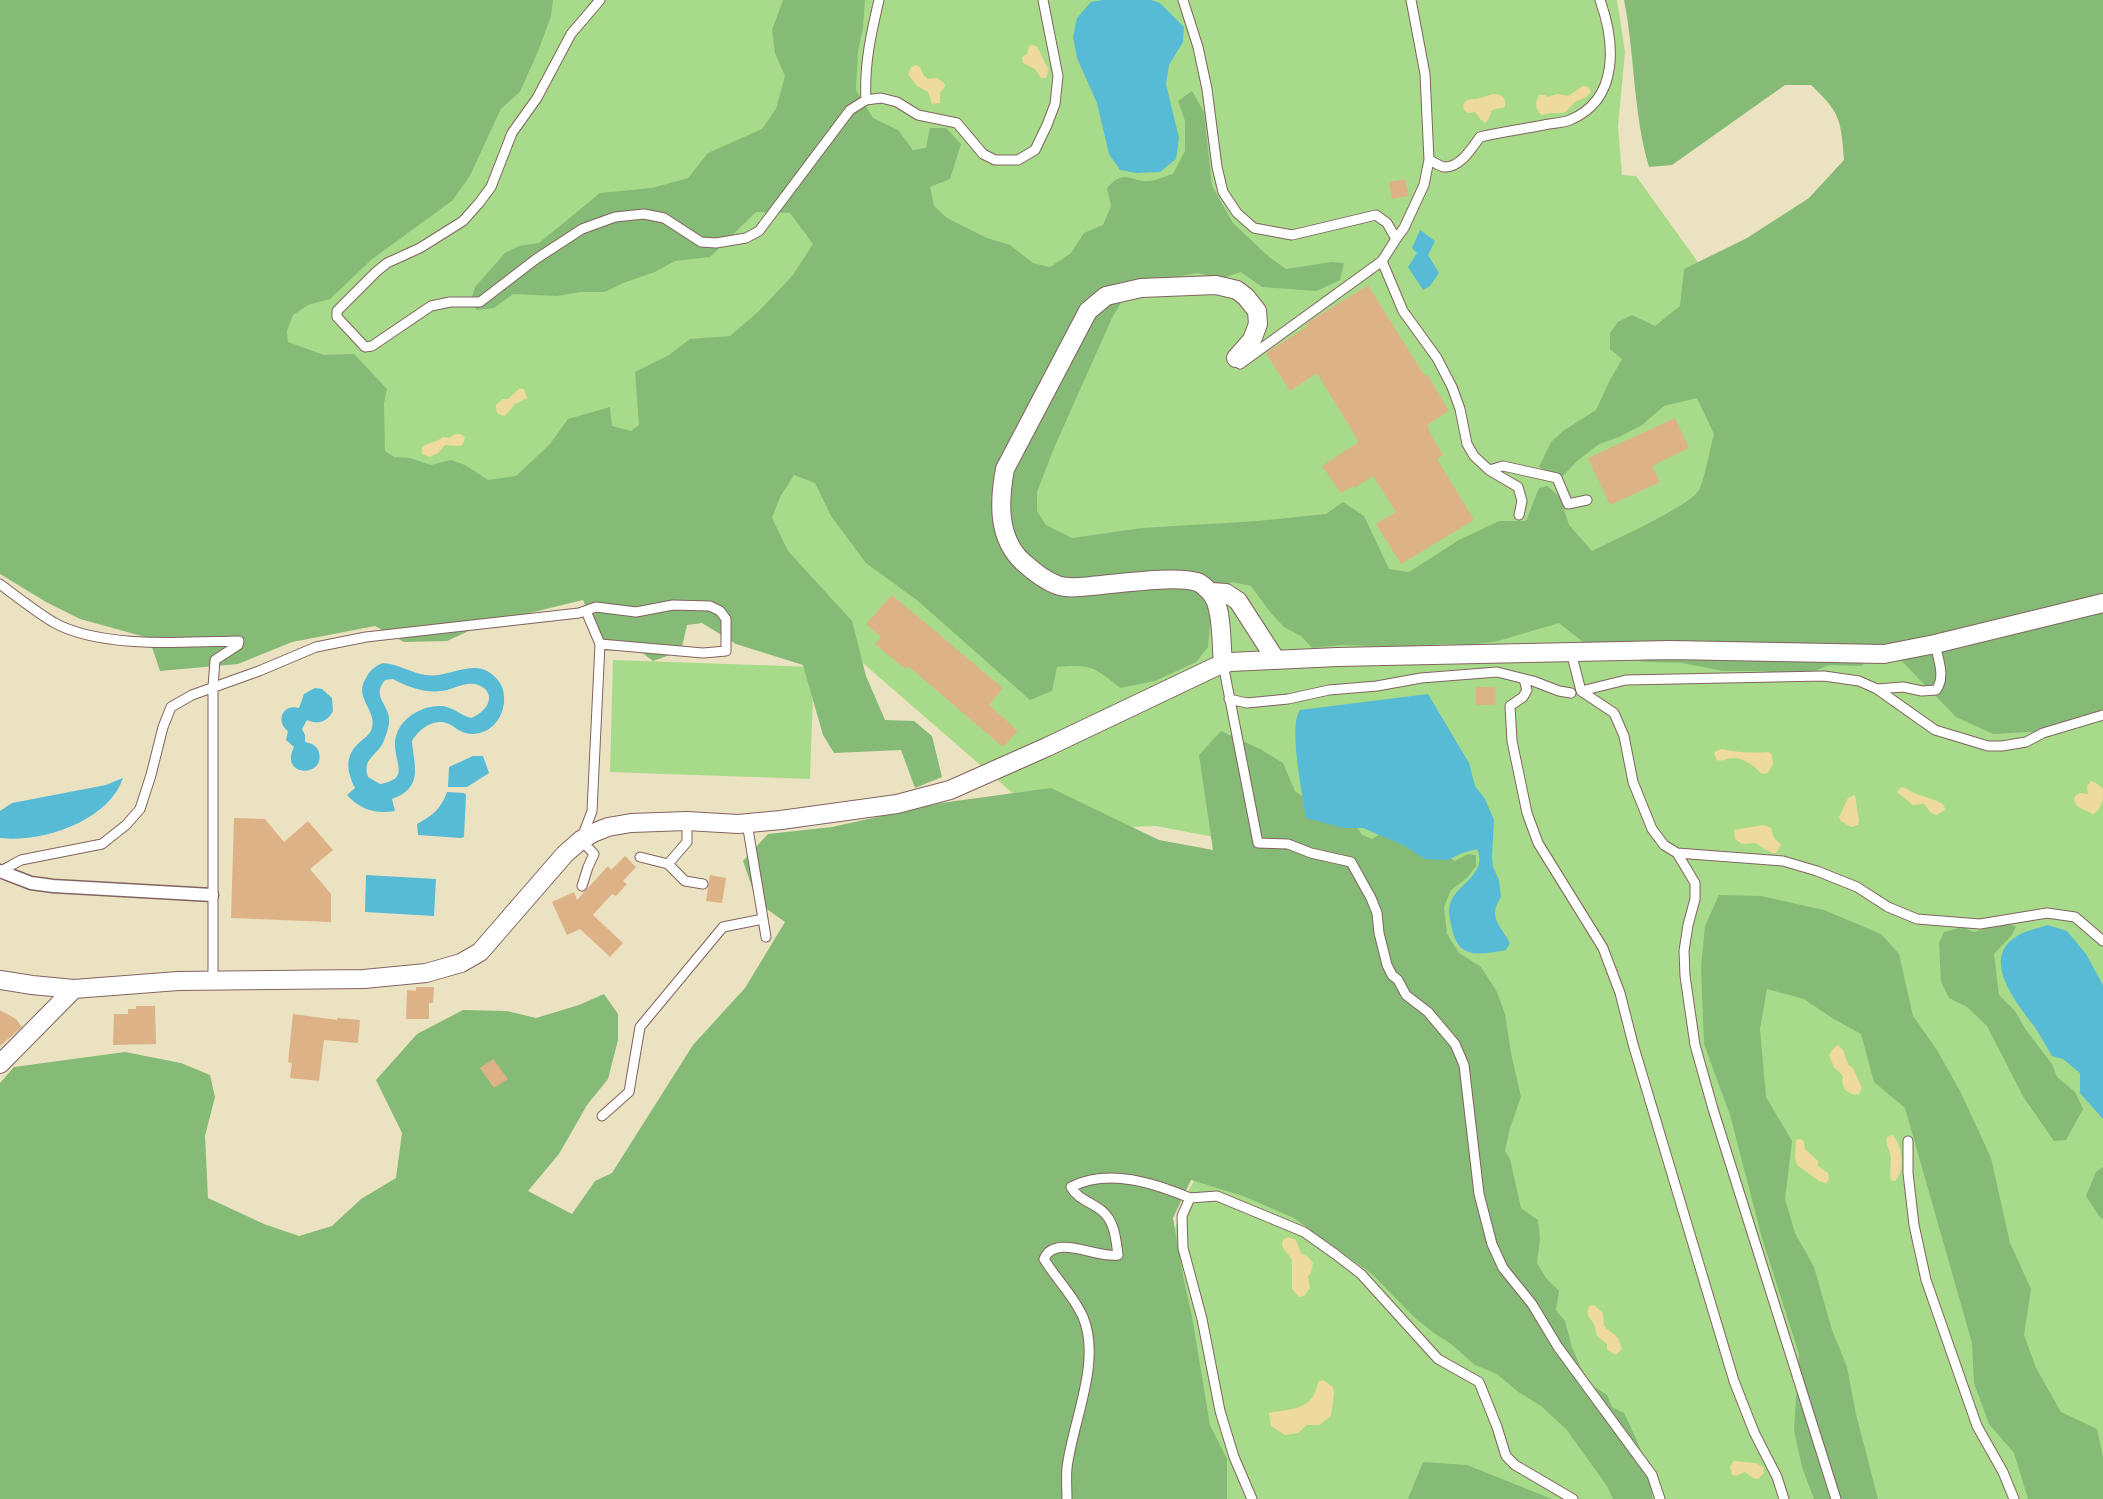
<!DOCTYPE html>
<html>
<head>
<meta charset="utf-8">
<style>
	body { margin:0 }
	canvas { display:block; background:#ebe2c1 }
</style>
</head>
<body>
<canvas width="2103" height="1499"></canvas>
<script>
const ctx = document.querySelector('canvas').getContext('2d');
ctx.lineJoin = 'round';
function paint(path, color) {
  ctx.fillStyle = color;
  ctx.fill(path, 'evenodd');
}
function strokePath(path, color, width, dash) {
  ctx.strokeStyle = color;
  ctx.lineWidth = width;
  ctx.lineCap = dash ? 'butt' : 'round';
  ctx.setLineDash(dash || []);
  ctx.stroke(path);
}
const green = new Path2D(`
	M546 0H1617L1625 52 1618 126 1622 175 1636 176 1700 265 2103 680V1499H1097L1184 1198 1268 1056 1219 838 1156 826 1055 830 681 505 249 566 194 300 453 200 470 176 501 109 520 92 537 54Z
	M613 660 814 667 810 779 610 772Z`);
const forest = new Path2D(`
	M0 0H553L551 16 537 54 520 92 501 109 470 176 453 200 371 260 330 299 308 305 293 315 287 331 288 342 324 355 354 354 387 389 384 403 385 451 394 457 410 458 431 465 451 460 465 465 488 480 516 476 550 444 568 419 610 407 612 426 631 431 639 425 635 372 669 355 690 339 730 336 759 311 793 275 813 244 790 213 756 212 710 257 675 261 655 272 623 283 605 292H580L557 296 513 294 494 308 477 310 470 303 475 287 505 253 519 246 539 243 600 193 652 188 688 178 708 153 762 129 776 109 785 76 775 53 772 30 783 0H865L863 28 858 51 856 90 873 118 898 130 913 150 926 148 930 128H946L961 144 950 179 930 187 934 206 947 218 987 238 1010 245 1033 263 1050 267 1071 253 1084 233 1103 225 1111 206 1107 188C1126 167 1130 183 1150 181 1157 180 1166 176 1173 174L1185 151V121L1178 101 1192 91 1204 112 1212 186 1233 223 1269 257 1286 269 1331 262 1344 263 1340 280 1317 291 1262 287 1241 272 1220 279 1198 273 1175 277 1134 280 1112 318 1054 448 1037 492V511L1046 525 1072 538 1142 528 1258 521 1326 514 1343 502 1364 516 1389 569 1409 572 1459 540 1499 521H1526L1539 488 1547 486 1560 497 1569 525 1592 551C1612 541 1690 506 1699 490 1705 478 1710 448 1714 434L1697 398 1664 406 1642 425 1619 437 1599 444 1577 461 1563 476 1552 474 1539 467 1551 442 1563 431 1596 410 1609 382 1622 359 1610 349V333L1618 322 1632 315 1655 326 1680 306 1684 269 1747 238 1809 198 1844 160C1841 121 1841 113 1811 85H1785L1672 165 1649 167C1633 113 1635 55 1624 0H2103V710L2049 731 1993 734 1956 717 1887 646 1861 666 1829 665 1800 677 1763 671H1723L1682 663 1646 662 1619 658 1583 642 1559 623 1498 641 1469 645 1445 644 1400 647 1341 645 1312 648 1301 636 1284 627 1270 612 1251 586 1232 582 1224 586 1211 615 1208 647 1196 662 1155 681 1120 688C1095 667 1090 664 1057 667L1052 691 1030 700 918 601 866 563 831 516 815 483 794 475 780 497 772 518 788 551 852 621 866 676 885 720 914 721 932 736 942 777 915 788 901 750 834 753 823 735 803 665 736 644 702 623 687 625 681 651 653 661 636 648 604 651 583 600 484 624 447 641 404 642 375 626 292 642 238 664 160 671 149 638 80 619 46 602 0 574Z
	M1221 731 1260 749 1283 763 1295 791 1321 810 1351 818 1362 835 1372 839 1393 826 1455 861 1468 854 1476 855V866L1467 878 1451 890 1444 907 1447 934 1459 953 1481 967 1497 992 1505 1014 1511 1053 1521 1097 1510 1128 1505 1151 1510 1159 1521 1208 1538 1220 1540 1238 1537 1263 1546 1278 1559 1291 1556 1310 1565 1321 1572 1347 1580 1366 1591 1385 1607 1395 1612 1407 1624 1413 1634 1434 1644 1458 1653 1499H1613L1607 1486 1566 1429 1541 1406 1517 1391 1497 1374 1475 1365 1451 1344 1434 1333 1415 1318 1372 1274 1294 1218 1243 1196 1191 1180 1173 1218 1184 1281 1192 1316 1210 1425 1227 1459V1499H0V1083L14 1067 125 1052 181 1063 210 1075 215 1097 205 1136 208 1198 264 1224 299 1236 332 1226 361 1199 396 1178 402 1133 376 1080 417 1034 463 1010 507 1011 536 1018 579 1005 604 994 618 1014V1040L608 1079 587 1105 559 1154 528 1191 572 1214 595 1181 612 1173 693 1045 745 988 785 922 757 902 743 861 768 834 832 827 941 803 1051 788 1159 840 1213 850 1199 755Z
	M1719 895 1761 896 1824 910 1881 934 1899 954 1913 1016 1937 1050 1961 1093 1991 1158 2010 1243 2031 1289 2024 1335 2036 1368 2061 1412 2097 1429 2103 1457V1499H2028L2014 1453 1989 1424 1974 1383 1972 1343 1905 1108 1874 1082 1861 1034 1832 1018 1804 999 1767 989 1760 1029 1766 1097 1792 1141 1785 1199 1795 1233 1814 1267 1832 1330 1847 1367 1856 1414 1878 1499H1814L1802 1467 1794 1430 1799 1354 1762 1238 1730 1115 1704 1044 1701 967 1705 926Z
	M2003 924 2016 926 2012 935 1994 954 1999 995 2015 1011 2026 1030 2052 1064 2057 1077 2075 1092 2083 1109 2066 1140 2054 1141 2024 1098 1987 1026 1967 1007 1949 998 1941 982 1939 943 1944 932 1963 927 1973 932Z
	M2103 1167V1219L2099 1216 2086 1196 2096 1172Z
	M1423 1462 1467 1465 1552 1499H1408Z`);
const sand = new Path2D(`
	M1032 45 1036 46C1042 54 1043 61 1049 69L1046 78H1041L1035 69 1023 63 1022 57 1027 54 1029 46Z
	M916 65 920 67 924 76 928 79 937 78 944 83 945 86 940 93V103L932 104 928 92 917 86 908 74 911 67Z
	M1583 86 1588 87 1591 92C1586 100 1579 98 1574 103 1564 113 1568 113 1553 113 1549 112 1546 115 1541 115 1535 108 1535 103 1539 95H1545L1547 97 1558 94 1568 96Z
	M1493 94C1503 94 1506 98 1505 107L1492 110 1488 120 1485 123 1481 120 1475 112 1468 113 1464 110 1463 106 1465 101 1471 99H1477Z
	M519 389H524L527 398 515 404 505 416C497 415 496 412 496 405L503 399H508Z
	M455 434H460L465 437 463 444 460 446 445 445 438 453 430 457 422 454V448C427 442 436 443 443 437L449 438Z
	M1722 749C1738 753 1752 753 1768 752L1772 755 1773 764 1768 773 1762 774C1754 766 1745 758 1733 758 1727 758 1723 762 1717 760L1714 754 1716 751Z
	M2091 781 2096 783 2103 789C2103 800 2103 808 2093 814L2078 807 2074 801 2075 796 2080 793 2088 794 2087 786Z
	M1904 787C1916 796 1930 797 1941 803 1945 805 1944 806 1945 810L1937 815 1931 813 1924 804 1913 805 1897 792 1900 788Z
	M1855 795 1859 821 1858 825 1851 827 1841 821 1839 817 1848 798Z
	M1763 825C1777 828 1769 831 1775 839 1777 841 1779 843 1781 845L1776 853H1772L1755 843 1742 844 1735 839 1734 830Z
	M1838 1045 1843 1050 1848 1064C1857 1070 1856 1079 1862 1087L1859 1094 1854 1095 1845 1090 1842 1082 1843 1076 1834 1067 1829 1055 1833 1049Z
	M1893 1135C1902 1147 1906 1169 1895 1181L1891 1180C1889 1171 1892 1163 1890 1154 1889 1147 1885 1144 1887 1137Z
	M1801 1139 1804 1142 1805 1149 1818 1161V1166L1828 1173 1829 1179 1826 1183 1819 1181 1797 1165 1795 1157 1796 1140Z
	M1288 1237 1296 1240 1301 1253 1308 1257 1313 1263 1311 1273 1308 1276 1310 1288 1304 1296 1299 1297 1292 1289V1260L1282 1246 1283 1240Z
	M1594 1305 1603 1313 1604 1326 1618 1338 1622 1349 1616 1355 1607 1350V1344L1597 1336C1595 1332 1596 1328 1594 1324 1590 1317 1585 1316 1589 1306Z
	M1323 1380 1333 1387 1334 1394 1331 1416 1319 1425H1307L1298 1433 1285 1435 1271 1426 1269 1413C1283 1410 1308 1410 1314 1394 1316 1391 1317 1386 1318 1382Z
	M1734 1461 1756 1463 1763 1467 1764 1473 1758 1479 1753 1478 1745 1472 1736 1476 1732 1475 1730 1466Z`);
const water = new Path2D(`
	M1103 0H1151L1160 3 1184 27 1183 42 1169 65 1166 84 1179 138 1176 159 1160 172 1136 173 1120 170 1109 154 1097 103 1077 58 1073 37 1077 18 1091 2Z
	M1420 230 1435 241 1428 255 1439 273 1430 286 1423 290 1408 267 1417 253 1412 248Z
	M383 663C399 664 411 673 426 675 449 679 475 656 495 677 499 681 502 685 503 690 509 713 491 739 466 733 460 732 455 727 449 724 434 717 419 729 412 741 414 767 424 787 392 799L395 811C375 814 361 810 347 795L355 788C347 772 344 756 359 743 364 738 370 735 372 728 377 710 353 697 366 678 370 670 375 666 383 663ZM393 679C407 687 425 693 441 691 453 690 463 682 475 684 498 690 490 711 471 718 460 715 453 707 442 706 420 705 394 721 395 746 396 766 409 779 380 784L368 777C362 759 376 756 383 743 385 738 388 730 389 724 392 705 370 698 385 680Z
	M315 688 322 689 332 698 333 711C327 722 318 725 307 720L302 729 305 735V742C311 743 318 746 319 753 325 778 279 777 294 747L286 740 288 731C275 721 283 703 299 708L304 694Z
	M1428 694 1469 763 1475 786 1485 799 1494 820 1492 857 1493 867 1499 880 1501 897C1487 917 1501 926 1510 943L1506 950C1477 955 1457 960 1451 924 1449 916 1448 909 1451 901 1459 883 1488 873 1477 849L1462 853 1448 860 1425 859 1403 845 1363 828H1344L1306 818C1303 795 1288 727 1300 710Z
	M473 756H483L489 773 467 787H448L449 767Z
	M123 778C109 821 42 843 0 838V811L12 803 106 785Z
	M447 792 464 793 466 795 464 837 461 838 418 835 417 824C432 816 441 809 447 792Z
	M366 875 436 879 434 916 365 912Z
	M2048 925 2067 931 2086 954 2103 985V1119L2080 1093V1073L2063 1059 2052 1056C2046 1046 2041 1036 2034 1026 2017 1003 1978 957 2019 935 2027 930 2039 928 2048 925Z`);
const building = new Path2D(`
	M1405 179 1409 196 1392 199 1389 182Z
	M1368 285 1419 367 1425 376 1427 374 1449 411 1427 425 1430 429 1428 430 1443 455 1437 459 1474 520 1401 564 1376 524 1396 512 1373 476 1354 488 1353 486 1341 493 1322 466 1359 442 1317 373 1290 391 1266 353 1308 326 1306 324 1310 321Z
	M1675 418 1689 448 1652 466 1660 482 1610 505 1588 458Z
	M892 595 1003 688 989 705 1018 731 1003 747 908 666 905 669 875 644 881 637 866 624Z
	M1476 687H1495V705H1476Z
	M234 818 265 819 284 842 308 821 333 850 310 869 331 894V922L231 918Z
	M625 856 636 867 623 881 627 884 616 896 612 894 593 915 623 943 610 957 580 929 567 935 552 902 574 892 577 900 608 866 611 870Z
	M710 875 726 878 722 903 706 901Z
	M416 987H434L433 1003H429V1019H406L407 990 416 991Z
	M136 1006H155L156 1044 113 1045 114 1014H128V1009H136Z
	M0 1010 16 1019 22 1027 0 1046Z
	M293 1014 337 1020V1018L360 1020 358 1043 324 1040 319 1081 290 1078 292 1063 288 1062Z
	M493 1059 508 1079 494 1088 480 1068Z`);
const service = new Path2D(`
	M600 0 571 34 537 98 512 133 491 187 479 203 463 221 420 248 387 263 376 272 337 311V317L365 347 372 346 431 306 450 302H480L536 259 582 229 615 217 644 214 664 218 701 242 716 243 746 238 759 231 850 110 866 100 881 98 897 102 918 115 957 123 983 154 995 160H1018L1035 150 1047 125 1055 104 1058 76 1043 0
	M1183 0 1198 47 1207 89 1217 167 1223 192 1237 213 1254 228 1292 235 1376 215 1387 223 1396 239 1404 228 1424 185 1429 160 1425 74 1411 0
	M866 100C864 65 871 34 879 0
	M1429 160C1434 162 1439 166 1444 167 1460 168 1472 148 1480 137 1501 132 1523 129 1544 125 1553 123 1563 123 1570 120 1620 99 1615 42 1600 0
	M1396 239 1382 261 1403 311 1437 358 1452 387 1460 409 1467 444 1474 456 1489 470 1518 487 1522 501 1519 515
	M1240 364 1382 261
	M1489 470 1503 466 1557 478 1568 504 1587 500
	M0 584C17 597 35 611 53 622 100 649 186 642 239 641L238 645 215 660 213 687V981
	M1571 652 1581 691 1614 713 1624 736 1633 782 1652 829 1664 845 1677 853 1695 883V899L1688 925 1684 951 1685 976 1695 1045 1713 1109 1836 1499
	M1223 664 1258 843 1288 844 1311 853 1351 862 1371 898 1377 913 1379 933 1387 965 1392 975 1398 980 1406 995 1428 1012 1455 1044 1464 1065 1479 1194 1492 1244 1503 1268 1532 1304 1558 1347 1652 1475 1660 1499
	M1524 679 1527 690 1523 697 1510 706 1512 741 1527 813 1538 843 1603 948 1620 993 1633 1044 1734 1381 1754 1432 1777 1477 1784 1499
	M1877 689 1903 687 1922 691 1936 690C1946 677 1938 659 1935 644
	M1581 691 1626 680 1824 676 1859 681 1877 689 1935 730 1988 746H2002L2026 742 2043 733 2103 715
	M1229 699 1247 703 1288 699 1329 690 1377 686 1421 678 1497 672 1533 681 1559 691 1571 693
	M747 823 766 937
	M1677 853 1783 861 1817 871 1857 887 1888 907 1917 919 1980 924 2047 913 2075 917 2103 941
	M640 857 668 864 687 842V821
	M668 864 685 881 703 884
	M1 871 21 860 102 844 126 825 140 809 151 775 163 727 171 707 192 695 259 671 316 647 366 637 579 613 596 607 636 612 673 605 710 606 720 611 726 619V651L703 653 600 644 586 611
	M582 886 588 867 594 854 581 840 592 811 600 644
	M602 1116 629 1092 640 1027 723 927 763 919
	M1908 1141V1173L1914 1225 1926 1280 1977 1426 2003 1472 2014 1499
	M1067 1499C1067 1489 1066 1478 1067 1468 1072 1423 1102 1362 1083 1317 1074 1296 1056 1279 1044 1259 1055 1233 1098 1259 1118 1255 1116 1241 1115 1221 1102 1211 1092 1202 1078 1200 1071 1187 1109 1168 1154 1183 1190 1198
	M1252 1499 1234 1457 1220 1411 1202 1319 1183 1248 1182 1216 1190 1198 1217 1196 1304 1232 1335 1254 1361 1274 1438 1359 1479 1382 1497 1427 1506 1456 1515 1465 1573 1499`);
const pedestrian = new Path2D(`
	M0 871 31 883 53 886 212 895`);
const minor = new Path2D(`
	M1211 592 1226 593 1238 601 1276 660
	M1223 664C1221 645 1223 603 1209 591 1206 588 1201 583 1197 582 1174 575 1117 584 1091 586 1081 587 1068 589 1057 585 1044 580 1034 572 1023 562 997 538 999 501 1005 469L1088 311 1106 296 1141 288 1216 285 1237 290 1246 297 1257 311 1258 324 1252 340 1236 358
	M0 980 32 985 74 989 178 981 364 979 426 973 461 963 480 952 565 854 581 840 593 833 608 827 631 823 687 821 738 824 781 820 897 804 950 790 1047 747 1215 667 1230 662 1337 657 1670 650 1884 654 1935 644 2103 603
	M0 1064 74 989`);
paint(green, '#a7db8a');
paint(forest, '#85bb76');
paint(sand, '#eeda9e');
paint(water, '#57bbd6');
paint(building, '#deb287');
strokePath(service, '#826360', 11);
strokePath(pedestrian, '#826360', 15);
strokePath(minor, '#826360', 20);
strokePath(service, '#fff', 9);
strokePath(pedestrian, '#fff', 12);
strokePath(minor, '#fff', 18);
</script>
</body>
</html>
